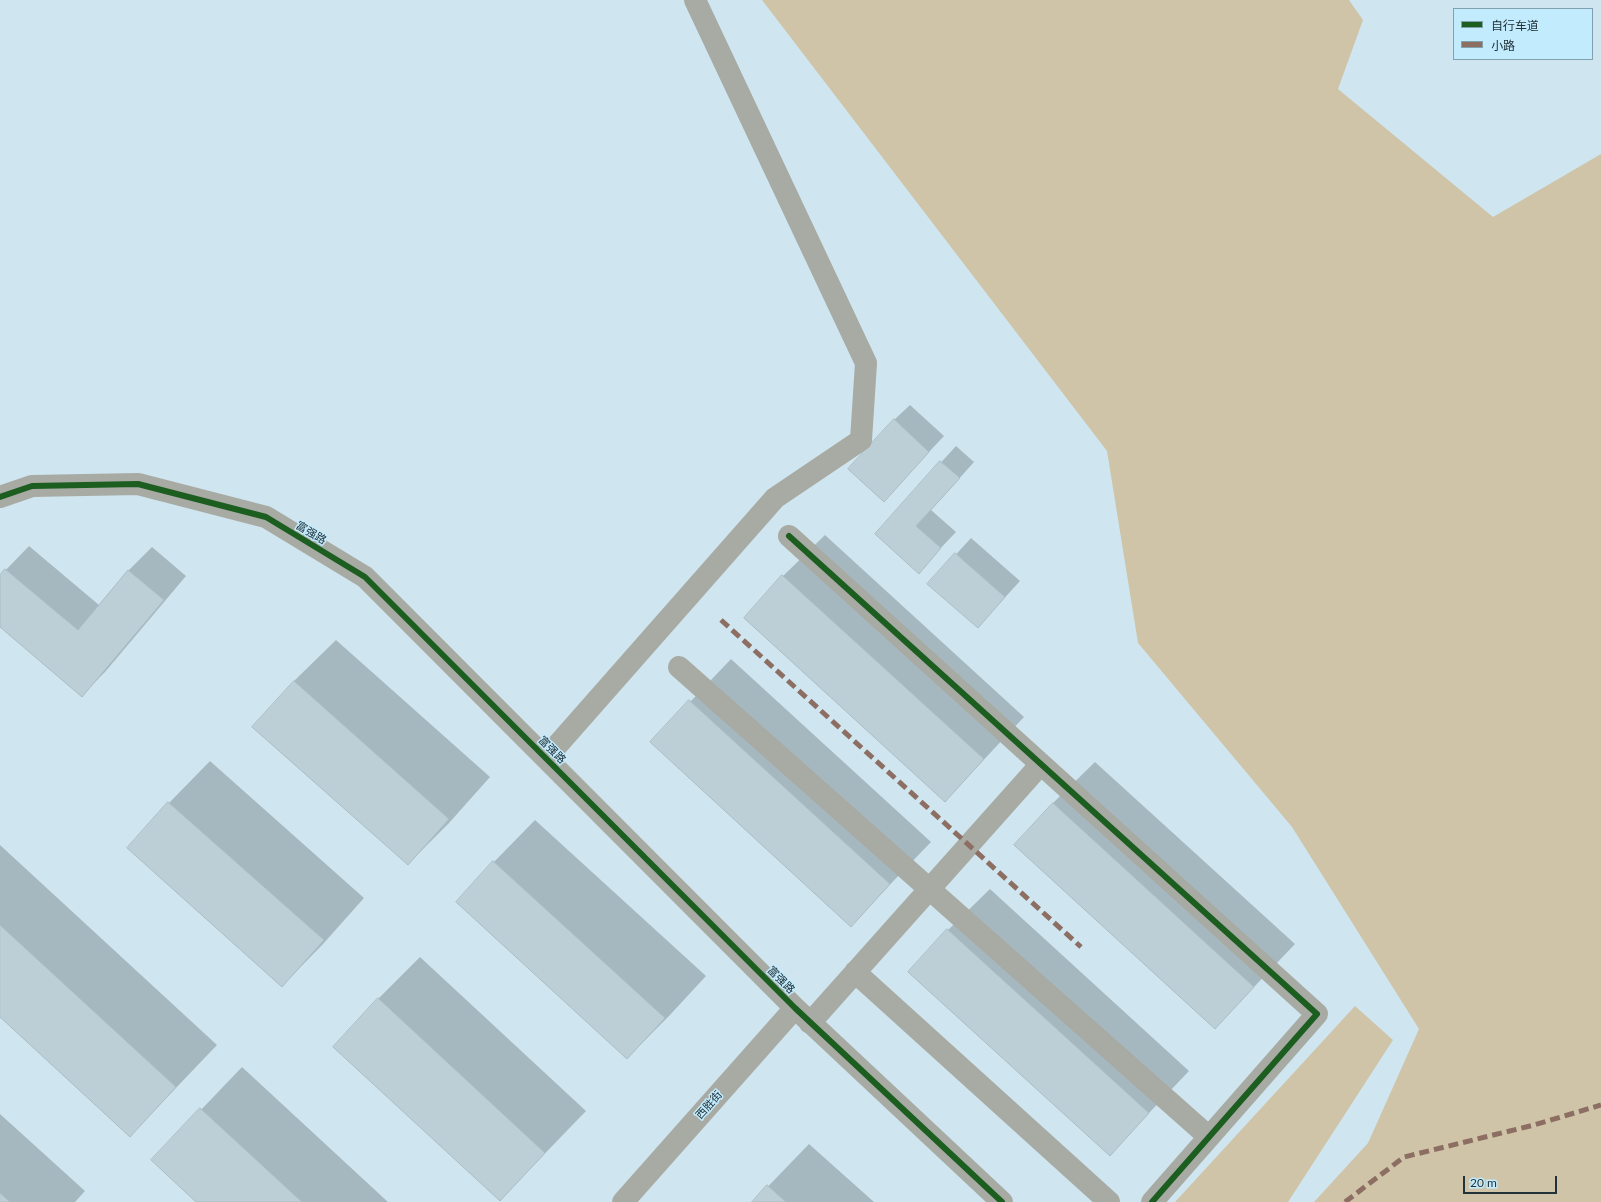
<!DOCTYPE html>
<html>
<head>
<meta charset="utf-8">
<style>
	body { margin:0 }
	#map { position:relative; width:1601px; height:1202px; overflow:hidden; background:#cfe6f0; font-family:Lato,"Noto Sans SC",sans-serif }
	canvas { display:block }
	.legend { position:absolute; left:1453px; top:8px; width:140px; height:52px; box-sizing:border-box; background:#c2ebfd; border:1px solid #82a1af; margin:0; padding:5px 7px; list-style:none; font-size:12px; color:#223239 }
	.legend li { display:flex; align-items:center; gap:8px; height:20px }
	.legend b { width:20px; border:1px solid #82a1af }
	.scale { position:absolute; left:1463px; top:1176px; width:94px; height:18px; box-sizing:border-box; border:2px solid #223239; border-top:0; padding-left:5px; font-size:12px; line-height:14px; white-space:nowrap; color:#223239; -webkit-text-stroke:3px #c2ebfd; paint-order:stroke }
</style>
</head>
<body>
<div id="map">
<canvas width="1601" height="1202"></canvas>
<ul class="legend">
<li><b style="height:5px;background:#1b5e20"></b>自行车道</li>
<li><b style="height:5px;background:#8d6e63"></b>小路</li>
</ul>
<div class="scale">20 m</div>
</div>
<script>
const ctx = document.querySelector('canvas').getContext('2d');
ctx.lineJoin = 'round';
function paint(path, color) {
  ctx.fillStyle = color;
  ctx.fill(path, 'evenodd');
}
function strokePath(path, color, width, dash) {
  ctx.strokeStyle = color;
  ctx.lineWidth = width;
  ctx.lineCap = dash ? 'butt' : 'round';
  ctx.setLineDash(dash || []);
  ctx.stroke(path);
}
function label(font, color, halo, rows, align = 'center') {
  ctx.font = font + ' Lato,"Noto Sans SC",sans-serif';
  ctx.lineWidth = 3;
  ctx.setLineDash([]);
  ctx.textBaseline = 'middle';
  ctx.strokeStyle = halo;
  ctx.fillStyle = color;
  for (const [text, x, y, turn = 0] of rows) {
    ctx.save();
    ctx.translate(x, y);
    ctx.rotate((+turn || 0) * Math.PI / 180);
    ctx.textAlign = isNaN(turn) ? turn : align;
    if (halo) ctx.strokeText(text, 0, 0);
    ctx.fillText(text, 0, 0);
    ctx.restore();
  }
}
const green = new Path2D(`
	M762 0H1349L1363 20 1338 89 1493 217 1601 154V1202H1314L1368 1143 1419 1029 1292 827 1138 643 1107 451Z
	M1355 1006 1393 1040 1288 1202H1175Z`);
const shadow = new Path2D(`
	M910 405 944 436 884 500 894 420Z
	M956 446 974 462 931 510 956 532 918 572 876 534Z
	M825 535 1024 717 945 801 783 576Z
	M971 538 1020 581 978 627 929 584Z
	M29 546 99 605 129 570 152 547 186 576 105 672 82 695 0 626V576Z
	M336 640 490 777 449 823 408 864 294 681Z
	M731 659 931 842 851 925 652 742Z
	M210 761 364 898 323 944 282 986 169 803Z
	M1095 762 1295 944 1215 1028 1053 803Z
	M535 820 706 976 669 1016 627 1058 457 902 494 862Z
	M0 845 217 1045 130 1136 0 1016Z
	M990 889 1189 1071 1109 1155 948 930Z
	M420 957 586 1111 500 1200 378 999Z
	M242 1067 388 1202H198L153 1160Z
	M0 1114 85 1191 75 1202H0Z
	M809 1144 874 1202H753Z`);
const building = new Path2D(`
	M894 419 929 452 884 502 848 469Z
	M940 461 960 478 916 526 941 548 919 574 875 534Z
	M955 553 1005 597 978 628 927 584Z
	M5 569 78 630 128 570 164 600 82 697 0 627V575Z
	M782 575 984 759 945 802 744 618Z
	M294 681 449 819 408 865 252 727Z
	M689 700 890 884 851 927 650 742Z
	M168 802 324 940 282 987 127 848Z
	M1053 803 1254 987 1215 1029 1014 845Z
	M493 861 665 1018 627 1059 456 902Z
	M0 925 176 1087 130 1137 0 1017Z
	M947 929 1149 1113 1110 1156 908 972Z
	M378 998 545 1153 500 1201 333 1047Z
	M200 1108 302 1202H196L151 1160Z
	M767 1185 786 1202H752Z
	M0 1193 10 1202H0Z`);
const minor = new Path2D(`
	M0 497 32 486 138 484 266 517 365 577 795 1008 1002 1202
	M789 536 1317 1014 1152 1202
	M679 667 1209 1137
	M546 758 775 498 861 440 866 363 695 0
	M855 972 1109 1202
	M810 1023 1041 764
	M623 1202 795 1008`);
const quiet = new Path2D(`
	M721 620 1081 947
	M1345 1202 1404 1157 1534 1125 1601 1105`);
const cycleway = new Path2D(`
	M0 497 32 486 138 484 266 517 365 577 795 1008 1002 1202
	M789 536 1317 1014 1152 1202`);
const streetNames = [
	["富强路",311,533,31],
	["富强路",552,750,45],
	["富强路",781,980,45],
	["西胜街",709,1105,-48]
];
paint(green, '#cfc4a8');
paint(shadow, '#0003');
paint(building, '#bdcfd6');
strokePath(building, '#aabcc3', 1);
strokePath(minor, '#a8aaa4', 22);
strokePath(quiet, '#8d6e63', 5, [10, 5]);
strokePath(cycleway, '#1b5e20', 6);
label('11px', '#223239', '#c2ebfd', streetNames);
</script>
</body>
</html>
